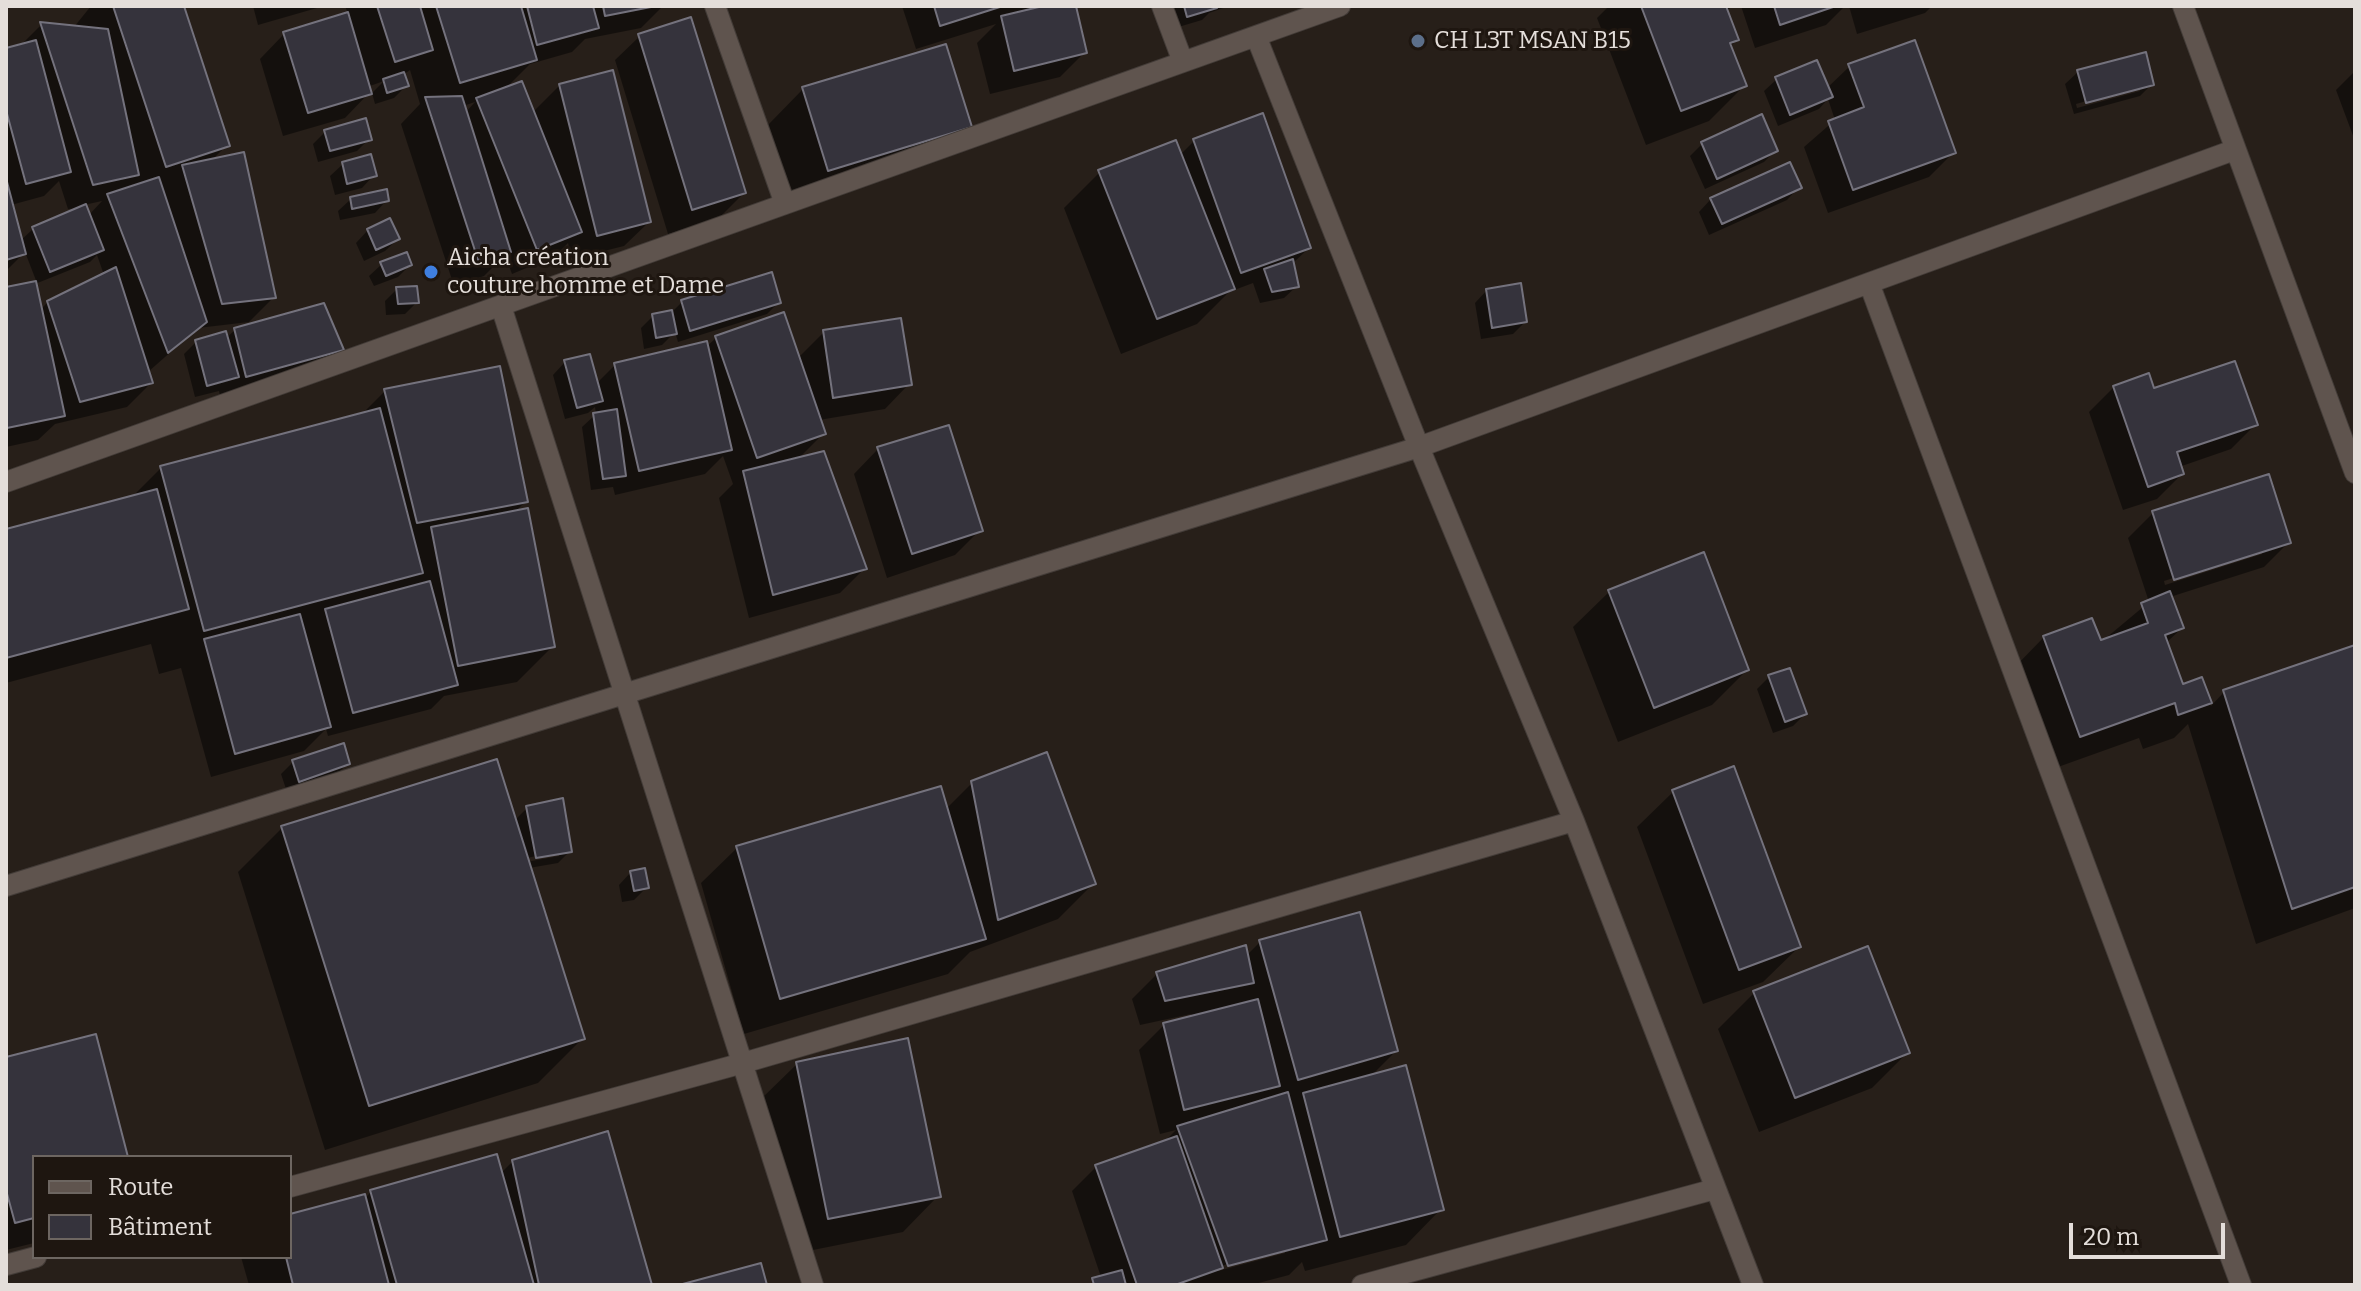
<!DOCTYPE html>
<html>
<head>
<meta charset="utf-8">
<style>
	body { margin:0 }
	#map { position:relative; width:2361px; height:1291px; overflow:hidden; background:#271f19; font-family:Bitter,serif }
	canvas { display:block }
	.frame { position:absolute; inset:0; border:8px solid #e4deda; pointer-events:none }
	.legend { position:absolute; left:32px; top:1155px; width:260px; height:104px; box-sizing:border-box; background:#1e1610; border:2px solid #6d6661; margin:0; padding:10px 14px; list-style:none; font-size:24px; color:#e4deda }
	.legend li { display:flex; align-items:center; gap:16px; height:40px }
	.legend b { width:40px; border:2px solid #6d6661 }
	.scale { position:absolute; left:2069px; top:1223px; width:156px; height:36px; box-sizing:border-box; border:4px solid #e4deda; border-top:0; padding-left:10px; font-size:24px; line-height:28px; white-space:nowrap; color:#e4deda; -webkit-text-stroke:6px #1e1610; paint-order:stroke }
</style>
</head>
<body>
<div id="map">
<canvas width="2361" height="1291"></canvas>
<div class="frame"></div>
<ul class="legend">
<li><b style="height:10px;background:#5f544e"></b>Route</li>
<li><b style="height:22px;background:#35333c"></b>Bâtiment</li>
</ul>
<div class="scale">20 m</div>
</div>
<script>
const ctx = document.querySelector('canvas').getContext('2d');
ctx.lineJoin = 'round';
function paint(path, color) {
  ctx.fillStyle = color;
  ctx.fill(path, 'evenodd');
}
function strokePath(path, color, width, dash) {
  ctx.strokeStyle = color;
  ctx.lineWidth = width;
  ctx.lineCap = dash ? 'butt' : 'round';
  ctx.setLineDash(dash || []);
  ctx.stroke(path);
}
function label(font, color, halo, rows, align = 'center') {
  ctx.font = font + ' Bitter,serif';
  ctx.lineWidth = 6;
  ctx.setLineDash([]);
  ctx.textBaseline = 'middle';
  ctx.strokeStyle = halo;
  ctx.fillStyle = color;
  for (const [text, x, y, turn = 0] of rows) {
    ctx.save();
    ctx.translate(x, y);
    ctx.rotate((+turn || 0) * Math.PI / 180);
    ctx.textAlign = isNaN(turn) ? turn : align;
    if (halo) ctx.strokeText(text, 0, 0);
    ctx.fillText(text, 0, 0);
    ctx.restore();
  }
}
const shadow = new Path2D(`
	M91 6H182L227 145 211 161 273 298 249 322 198 328 148 372 151 383 127 407 55 424 38 440 6 447V289L37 283 25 252 6 271V50L19 47 41 25 74 27ZM59 181 68 209 82 208 33 229 20 241 11 205 44 196ZM102 201 88 216 84 205ZM97 255 104 275 48 302 40 310 35 284 90 262Z
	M253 6H324L258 25Z
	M345 6H663L641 28 585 39 572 52 530 64 504 90 532 113 560 85 649 222 624 246 572 259 568 243 555 256 512 274 505 255 484 276 454 286 401 124 420 104 410 70 403 75 407 85 394 98 375 104 372 93 384 81 367 87 369 93 345 118 283 136 260 59 284 34 348 14ZM475 102 465 113 463 106Z
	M902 6H1039L1035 10 1074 6 1085 52 1060 77 990 94 977 43 996 24 916 49Z
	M1169 6H1229L1209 13 1202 20 1175 28Z
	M1609 6H1732L1726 12 1737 39 1730 47 1745 85 1709 121 1646 145 1597 18Z
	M1741 6H1845L1826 25 1755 48Z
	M1849 6H1932L1925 13 1857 34Z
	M640 36 744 193 719 218 668 234 615 60Z
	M1850 66 1953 153 1929 177 1828 213 1804 147 1835 120 1828 99 1819 109 1778 126 1764 91 1777 79 1827 88Z
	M2355 71V141L2336 90Z
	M2078 72 2152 84 2140 96 2074 114 2065 84ZM2140 86V91L2077 108 2076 104Z
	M803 89 969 127 934 162 792 205 768 125Z
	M325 132 369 139 357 151 318 162 313 144Z
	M1194 141 1309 248 1292 264 1297 286 1284 298 1260 303 1253 283 1229 292 1197 324 1121 354 1064 208 1100 172 1180 155Z
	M1702 144 1776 150 1764 162 1705 189 1690 156Z
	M343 164 374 175 362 188 335 195 330 176Z
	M1799 187 1787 200 1709 235 1699 212 1711 199Z
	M351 199 387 200 375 213 340 220 338 211Z
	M368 230 398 239 385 251 364 261 356 243Z
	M382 264 410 265 398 277 374 286 369 276Z
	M397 289 417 302 405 314 386 315 385 301Z
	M1487 290 1525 322 1513 334 1481 339 1475 303Z
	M682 302H779L767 314 678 342 675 332 662 345 644 349 641 328 653 316 672 312Z
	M783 314 798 358 824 332 909 384 885 409 819 420 823 434 797 460 865 568 840 593 749 618 719 498 733 484 723 456 705 474 615 495 613 487 591 490 582 427 596 414 595 407 588 413 565 419 553 375 565 362 596 384 615 365 706 347 716 338Z
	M235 330 342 350 317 375 221 400 219 391 195 397 184 354 196 342 226 338Z
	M2114 387 2153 391 2255 425 2231 449 2179 467 2182 474 2157 499 2123 510 2089 412Z
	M385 391 526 501 514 513 553 646 517 682 444 696 431 709 328 736 326 729 304 751 211 777 181 668 159 674 151 644 6 683V531L132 497 161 468 361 415Z
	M878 449 980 530 955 555 887 578 854 474Z
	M2153 513 2289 542 2264 567 2170 597 2182 628 2166 643 2182 687 2201 680 2211 706 2224 692 2355 648V908L2256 944 2188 724 2174 738 2143 749 2139 738 2044 772 2009 673 2044 637 2100 643 2149 602 2128 538ZM2262 550V554L2165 585 2164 581Z
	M1609 592 1747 670 1712 705 1618 742 1573 627Z
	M1769 677 1805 714 1793 726 1773 733 1757 689Z
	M293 762 348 763 336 775 287 792 281 774Z
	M972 783 1094 883 1058 919 970 952 948 974 744 1034 701 883 737 848 946 809Z
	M1673 792 1799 947 1763 982 1703 1004 1637 827Z
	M527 808 570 851 558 863 529 868 582 1039 538 1083 325 1150 238 872 282 828 514 821ZM559 852V856L526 862V858Z
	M631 872 647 887 634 900 622 902 619 885Z
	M1260 942 1396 1051 1370 1077 1441 1209 1406 1245 1305 1271 1302 1262 1289 1275 1251 1285H1181L1185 1279 1169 1285H1088L1101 1277 1072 1191 1096 1167 1163 1143 1176 1130 1160 1134 1139 1050 1164 1025 1192 1018 1191 1014 1140 1025 1132 999 1157 974 1246 956ZM1285 1249V1253L1218 1271 1217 1267Z
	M1754 993 1907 1053 1872 1088 1759 1132 1718 1029Z
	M6 1059 125 1157H34V1243L6 1250Z
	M797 1064 938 1196 903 1232 793 1254 761 1099Z
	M513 1161 650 1285H249L241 1257H290V1217L364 1199 371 1192 500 1174Z`);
const building = new Path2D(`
	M113 6H184L230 146 166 167Z
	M377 6H420L433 50 395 62Z
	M436 6H521L537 60 460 83Z
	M527 6H593L599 28 537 45Z
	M603 6H656L605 16Z
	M934 6H1003L940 26Z
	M1043 6H1076L1087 53 1014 71 1001 16Z
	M1184 6H1216L1217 8 1187 17Z
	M1641 6H1726L1739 40 1730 43 1747 86 1681 111Z
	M1774 6H1836L1780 25Z
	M348 12 372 94 308 113 283 32Z
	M691 17 746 193 692 210 638 34Z
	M40 22 108 29 139 175 93 185Z
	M36 40 71 172 26 184 6 110V48Z
	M1915 40 1956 153 1853 190 1828 121 1864 107 1848 64Z
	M946 44 972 127 828 171 802 87Z
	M2146 52 2154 85 2086 103 2077 70Z
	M1817 60 1833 97 1790 115 1775 77Z
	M613 70 651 222 597 236 559 84Z
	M404 72 409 86 387 93 383 79Z
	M522 81 582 232 537 250 476 98Z
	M462 96 511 252 479 263 425 97Z
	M1263 113 1311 248 1241 273 1193 139Z
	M1762 114 1778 151 1717 179 1701 142Z
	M366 118 372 140 330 151 324 130Z
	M1176 140 1235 289 1157 319 1098 170Z
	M244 152 276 298 222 304 182 165Z
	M371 154 377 176 347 184 342 162Z
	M1790 162 1802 188 1722 224 1710 198Z
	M159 177 207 322 168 353 107 194Z
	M6 178 26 254 6 260Z
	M387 189 389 201 352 209 350 197Z
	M86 204 104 250 50 272 32 227Z
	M390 218 400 239 376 250 367 229Z
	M407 252 412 265 386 276 380 262Z
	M1293 259 1299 287 1272 292 1264 269Z
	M116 267 153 383 80 402 47 301Z
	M772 272 781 303 690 331 681 300Z
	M36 281 65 416 7 428 6 287Z
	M1521 283 1527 322 1492 328 1486 289Z
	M417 286 419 303 398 304 396 287Z
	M324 303 344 350 246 377 234 328Z
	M672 310 677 334 656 338 652 314Z
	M784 312 826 434 757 458 715 336Z
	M901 318 912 385 833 398 823 330Z
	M226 331 239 377 207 386 195 340Z
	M707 341 732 450 639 471 614 363Z
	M590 354 603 401 577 408 564 360Z
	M2235 361 2258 425 2177 452 2184 474 2148 487 2113 386 2149 373 2154 388Z
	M500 366 528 502 417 523 384 389Z
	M380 408 423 573 204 631 160 466Z
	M617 409 626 476 603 479 593 413Z
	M949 425 983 531 912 554 877 447Z
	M824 451 867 569 773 595 743 471Z
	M2269 474 2291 543 2174 580 2152 511Z
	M157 489 189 609 6 658V529Z
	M528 508 555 647 458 666 431 527Z
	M1704 552 1749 670 1654 708 1608 590Z
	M430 581 458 685 353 713 325 609Z
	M2170 591 2184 628 2165 635 2183 684 2202 677 2212 703 2178 715 2175 703 2080 737 2043 636 2092 618 2101 640 2148 623 2141 603Z
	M300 614 331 727 235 754 204 639Z
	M2355 645V887L2292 909 2223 690Z
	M1790 668 1807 714 1785 722 1768 675Z
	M344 743 350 764 299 782 292 760Z
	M1047 752 1096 884 998 920 971 781Z
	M497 759 585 1039 369 1106 281 826Z
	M1734 766 1801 947 1739 970 1672 790Z
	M941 786 986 939 780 999 736 846Z
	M563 798 572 852 536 858 526 806Z
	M645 868 649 888 634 891 630 871Z
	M1360 912 1398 1051 1298 1080 1259 940Z
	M1246 945 1254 983 1165 1001 1156 972Z
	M1868 946 1910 1053 1795 1098 1753 991Z
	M1258 999 1280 1086 1184 1110 1163 1023Z
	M96 1034 128 1157H34V1218L15 1223 6 1190V1057Z
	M908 1038 941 1197 828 1219 796 1062Z
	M1406 1065 1444 1210 1340 1237 1303 1093Z
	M1288 1092 1327 1240 1228 1266 1177 1126Z
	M608 1131 652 1285H539L512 1160Z
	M1177 1136 1223 1268 1175 1285H1137L1095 1165Z
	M497 1154 534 1285H397L370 1190Z
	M365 1194 389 1285H293L286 1257H290V1214Z
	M761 1263 767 1285H679Z
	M1122 1270 1126 1285H1094L1092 1278Z`);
const minor = new Path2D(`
	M715 6 785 204
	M1162 6 1183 62
	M2183 6 2355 473
	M1256 36 1419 447 1574 821 1753 1285
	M1869 283 2241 1285
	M501 306 813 1285
	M6 482 1340 6
	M6 886 1419 447 2234 150
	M290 1187 743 1063 1574 821
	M6 1265 36 1257
	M1362 1285 1715 1189`);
const markers = [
	[1418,41,8,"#5c6f8a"],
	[431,272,8,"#3f7fe0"]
];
const poiNames = [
	["CH L3T MSAN B15",1434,41],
	["Aicha création",447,258],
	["couture homme et Dame",447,286]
];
paint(shadow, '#0007');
paint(building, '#35333c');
strokePath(building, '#74727d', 2);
strokePath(minor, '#433c38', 22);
strokePath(minor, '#5f544e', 20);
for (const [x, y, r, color] of markers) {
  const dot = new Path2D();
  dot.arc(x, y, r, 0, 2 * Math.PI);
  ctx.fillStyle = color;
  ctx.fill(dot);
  strokePath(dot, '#1e1610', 3);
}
label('24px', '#e4deda', '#1e1610', poiNames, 'left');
</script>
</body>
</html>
